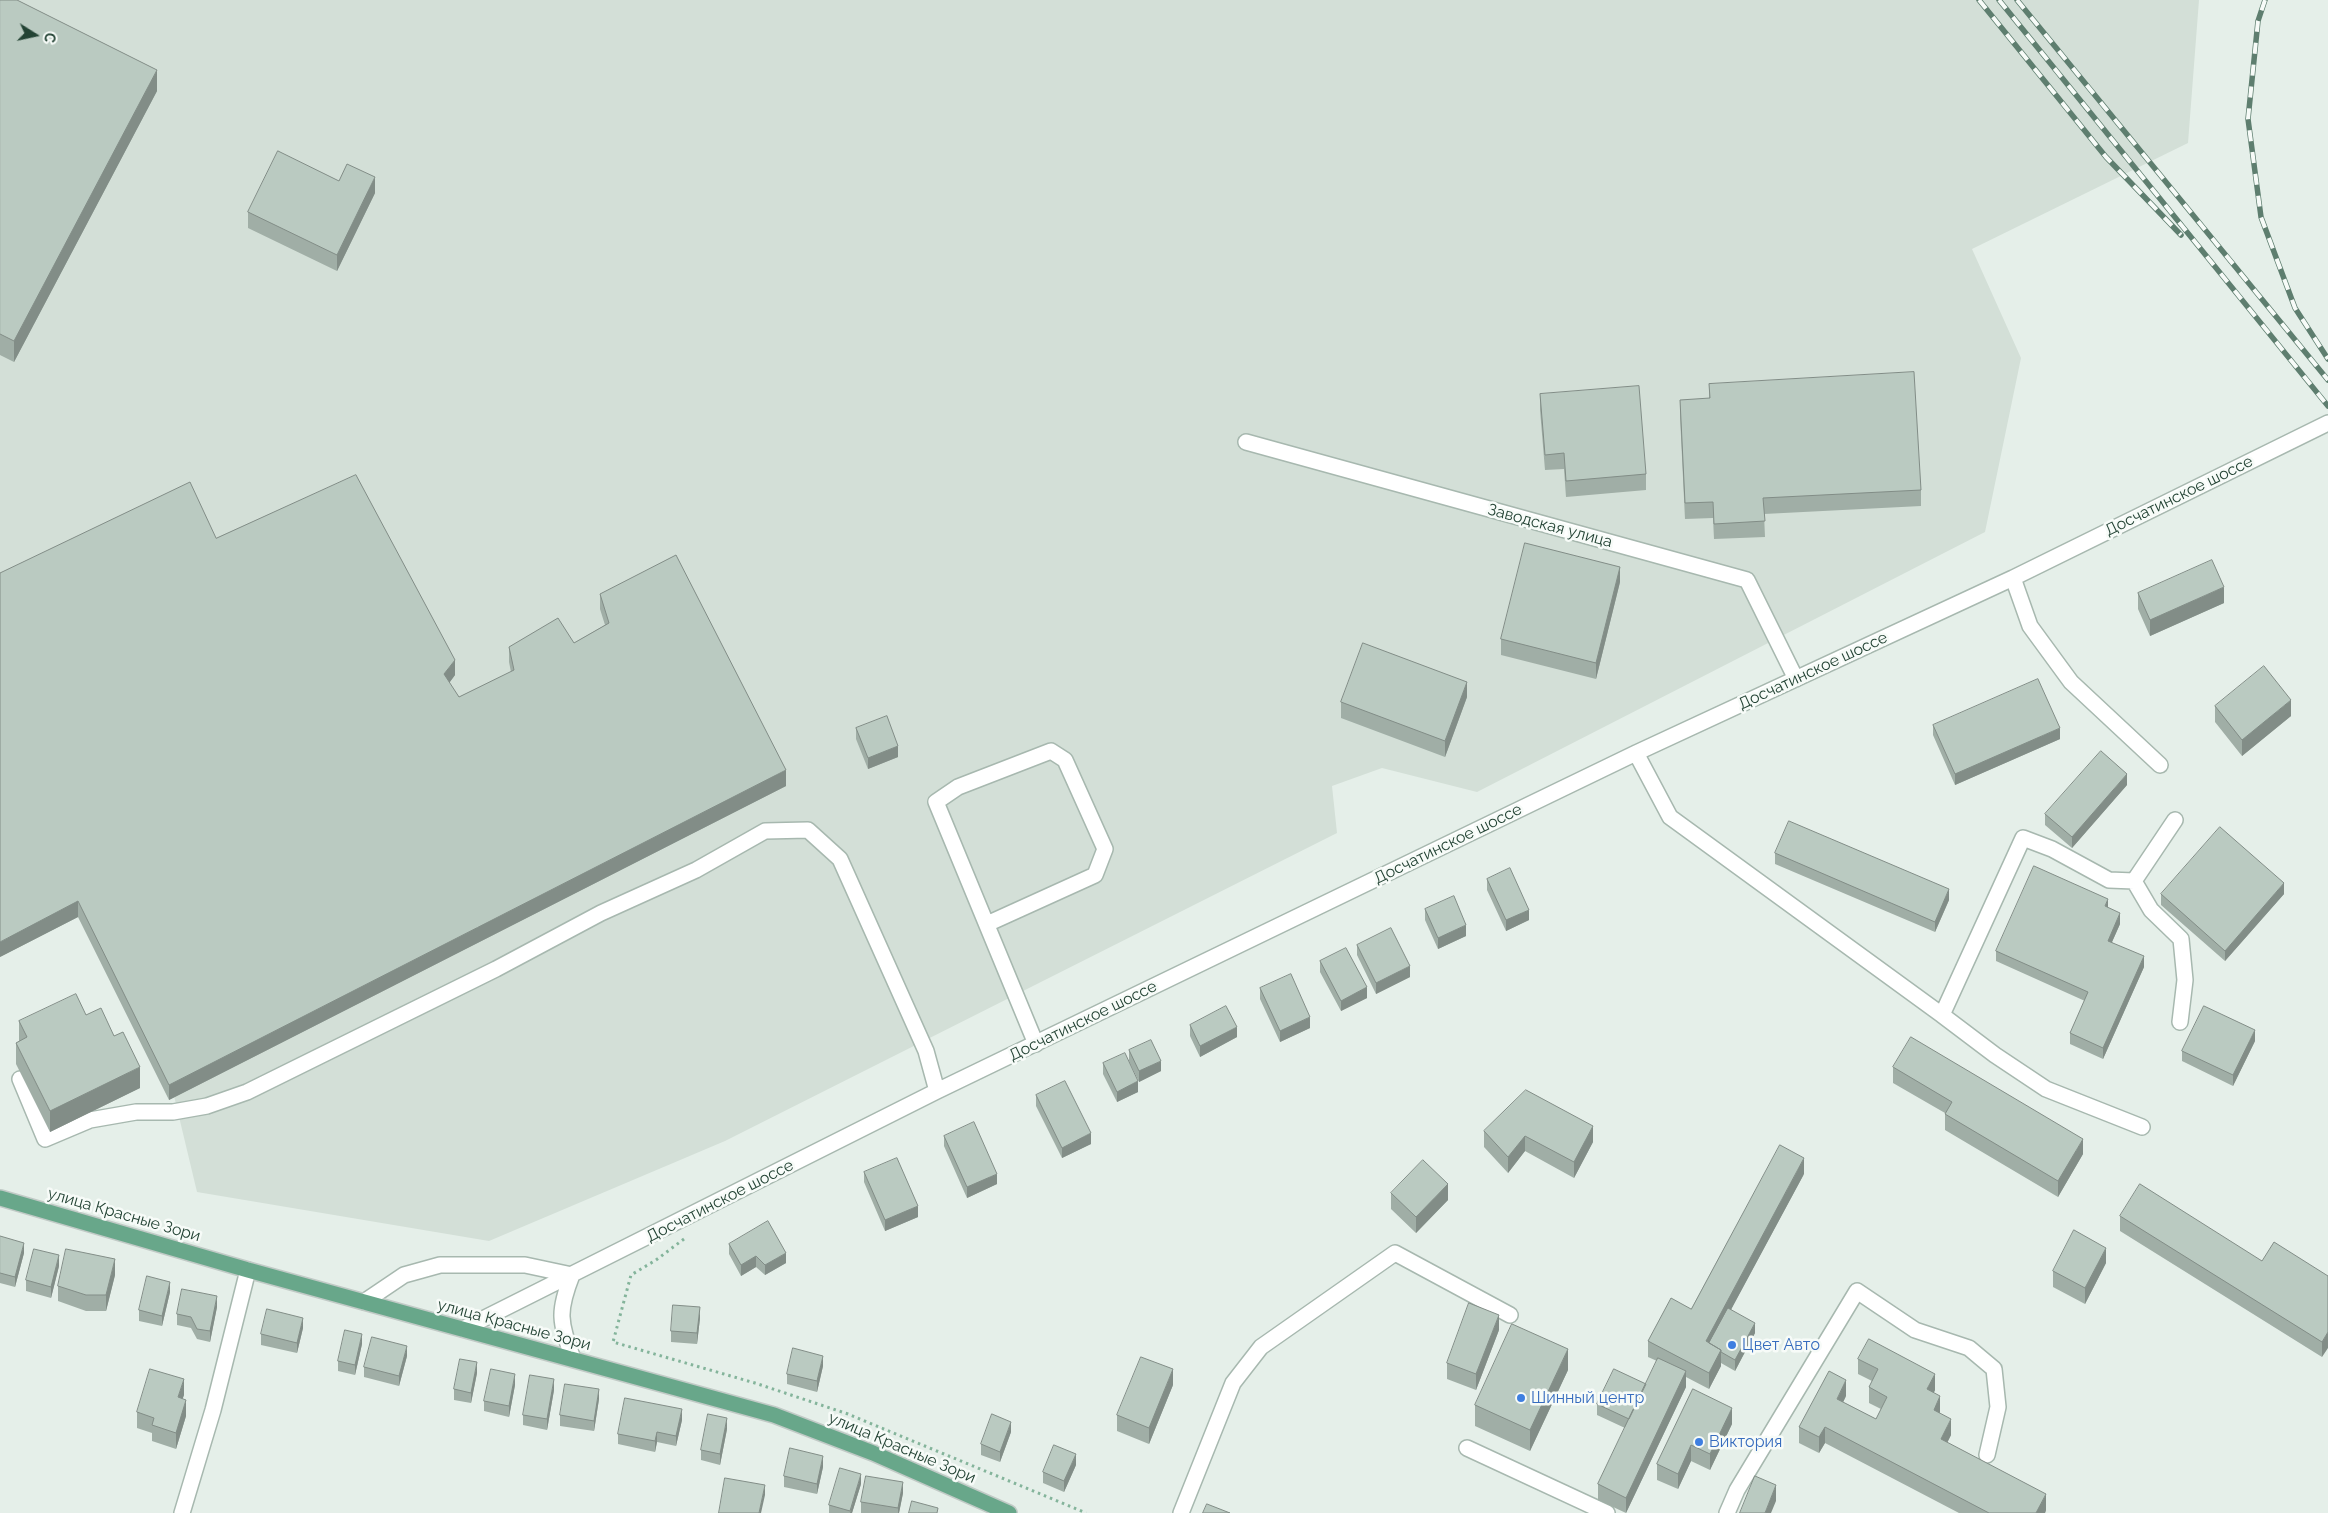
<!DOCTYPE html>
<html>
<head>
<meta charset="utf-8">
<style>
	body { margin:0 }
	#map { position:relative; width:2328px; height:1513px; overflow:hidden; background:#e5efe9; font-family:Raleway,sans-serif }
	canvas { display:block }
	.north { position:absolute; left:10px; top:10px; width:50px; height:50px; -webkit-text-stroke:4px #f7fbf8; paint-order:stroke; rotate:100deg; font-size:14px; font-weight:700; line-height:20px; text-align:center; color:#234334 }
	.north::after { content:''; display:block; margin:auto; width:18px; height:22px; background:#234334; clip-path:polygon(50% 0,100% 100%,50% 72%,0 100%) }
</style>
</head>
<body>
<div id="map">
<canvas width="2328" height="1513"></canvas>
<div class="north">С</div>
</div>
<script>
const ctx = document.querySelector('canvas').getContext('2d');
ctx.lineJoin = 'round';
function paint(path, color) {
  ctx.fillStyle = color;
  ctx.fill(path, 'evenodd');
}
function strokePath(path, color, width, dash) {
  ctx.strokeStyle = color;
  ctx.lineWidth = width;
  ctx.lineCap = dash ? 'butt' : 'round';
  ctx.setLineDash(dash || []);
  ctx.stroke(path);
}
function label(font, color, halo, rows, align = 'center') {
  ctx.font = font + ' Raleway,sans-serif';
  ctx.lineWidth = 5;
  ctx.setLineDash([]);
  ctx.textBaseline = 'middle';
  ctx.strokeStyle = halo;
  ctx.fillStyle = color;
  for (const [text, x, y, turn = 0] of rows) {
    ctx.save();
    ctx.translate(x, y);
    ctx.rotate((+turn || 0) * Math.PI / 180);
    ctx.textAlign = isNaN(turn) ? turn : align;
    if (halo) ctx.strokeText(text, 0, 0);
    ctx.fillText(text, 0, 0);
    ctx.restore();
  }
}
const built = new Path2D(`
	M0 0H2199L2188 143 1972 249 2021 358 1985 532 1477 792 1382 768 1332 786 1337 833 725 1141 489 1241 197 1192 170 1079 76 897 0 936Z`);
const path = new Path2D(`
	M684 1239 656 1260 631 1275 613 1342 755 1383 848 1414 1086 1513`);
const minor = new Path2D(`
	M1246 442 1747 580 1796 679
	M2013 578 2030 626 2071 682 2160 765
	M1636 753 1670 817 1942 1015 2023 838 2052 849 2109 880 2134 881 2175 820
	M2134 881 2151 910 2181 939 2185 980 2180 1022
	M987 924 1095 875 1105 849 1065 760 1051 751 958 787 936 802 1036 1044
	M1942 1015 1995 1055 2046 1089 2142 1127
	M20 1079 45 1139 90 1120 136 1112H173L207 1106 247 1092 496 969 601 913 696 870 765 831 808 830 840 859 926 1051 937 1091
	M364 1302 404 1275 440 1265H525L572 1275C557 1313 560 1321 573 1359
	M463 1329 937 1091 1636 753 2013 578 2328 423
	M1467 1448 1607 1513
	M182 1513 213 1410 248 1270
	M1181 1513 1233 1383 1261 1347 1395 1253 1510 1315
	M1727 1513 1737 1490 1857 1291 1915 1330 1969 1348 1994 1369 1998 1407 1987 1455`);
const major = new Path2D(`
	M0 1198 248 1270 774 1415 873 1453 1009 1513`);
const rail = new Path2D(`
	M1979 0 2106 157 2181 235
	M1999 0 2328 406
	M2017 0 2328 380
	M2265 0 2258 21 2248 119 2261 217 2295 308 2328 359`);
const wall = new Path2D(`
	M0 0 157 91 14 362 0 355Z
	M339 181 375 193 337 271 248 228V212Z
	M1709 384 1921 490V506L1764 514 1765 537 1714 539 1713 518 1685 519 1680 416V400L1709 399Z
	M1540 394 1646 474V490L1566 497 1564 469 1545 470 1540 410Z
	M216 538 455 675 449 683 459 697 511 672 509 662V647L574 643 605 625 600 609V594L786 786 169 1100 78 917 0 957Z
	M1620 582 1596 679 1501 655V639Z
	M2138 593 2224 603 2150 636 2138 609Z
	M1467 697 1445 757 1341 718V702Z
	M2215 706 2291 716 2242 756 2215 722Z
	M1933 725 2060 739 1955 785 1933 735Z
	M856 728 898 757 868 769 856 739Z
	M2127 785 2072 848 2045 825V814Z
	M1775 853 1949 900 1935 932 1775 864Z
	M1487 879 1529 920 1506 931 1487 890Z
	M2161 894H2284L2225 961 2161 905Z
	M2108 908 2120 924 2112 942 2144 967 2103 1059 2070 1044V1033L2085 1001 1996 961V951Z
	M1425 909 1466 936 1438 949 1425 920Z
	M1357 945 1410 977 1376 994 1357 955Z
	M1320 961 1367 998 1341 1011 1320 972Z
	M1260 988 1310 1028 1280 1042 1260 999Z
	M86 1015 140 1088 50 1132 16 1064V1043L19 1041V1021Z
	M1190 1025 1237 1037 1200 1057 1190 1036Z
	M2255 1041 2233 1086 2182 1061V1051Z
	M1129 1050 1161 1071 1139 1082 1129 1061Z
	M1103 1063 1138 1092 1117 1102 1103 1074Z
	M1893 1067 2083 1154 2058 1197 1945 1130V1113L1893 1083Z
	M1036 1095 1091 1144 1062 1158 1036 1106Z
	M1484 1131 1593 1142 1574 1178 1525 1151 1508 1173 1484 1147Z
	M944 1136 997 1184 967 1198 944 1146Z
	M864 1172 918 1217 885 1231 864 1182Z
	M1804 1174 1731 1309 1755 1333 1735 1371 1721 1363V1366L1709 1389 1686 1377V1387L1626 1513 1598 1500V1484L1625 1428 1597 1415V1404L1646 1384 1657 1361 1648 1357V1341L1691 1309Z
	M1391 1193 1448 1200 1416 1233 1391 1209Z
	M2120 1216 2262 1261 2328 1276 2322 1357 2120 1231Z
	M0 1236 24 1253 15 1287 0 1283Z
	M729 1244 786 1263 765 1275 756 1267 741 1276 729 1254Z
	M2106 1263 2085 1304 2053 1287V1271Z
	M59 1266 51 1298 26 1291V1280Z
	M115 1275 106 1311H86L58 1301V1286Z
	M170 1292 162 1326 139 1321V1310Z
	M217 1307 210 1342 197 1339 191 1328 177 1325V1314Z
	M700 1318 697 1344 671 1342V1331Z
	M303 1328 297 1353 261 1345V1334Z
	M1499 1330 1476 1390 1447 1379V1363Z
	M362 1344 355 1375 338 1371V1361Z
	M407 1356 399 1386 364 1377V1367Z
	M1858 1359 1935 1390 1934 1393 1940 1412V1413L1951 1435 1947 1443 2046 1510 2045 1513H1959L1825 1443 1819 1453 1799 1443V1427L1846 1396 1843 1402 1876 1419 1881 1409 1869 1403V1387L1872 1381 1858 1374Z
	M823 1366 817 1392 787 1384V1374Z
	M1568 1370 1530 1451 1475 1426V1405Z
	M477 1373 471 1403 454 1400V1389Z
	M515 1385 509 1417 484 1411V1401Z
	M1173 1385 1149 1444 1117 1431V1415Z
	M1693 1389 1732 1424 1710 1470 1691 1461 1678 1489 1657 1480V1464Z
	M554 1390 547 1430 523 1425V1415Z
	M184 1395 182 1399 186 1416 176 1449 152 1441V1433L137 1428V1412Z
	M599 1399 594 1431 560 1426V1415Z
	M682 1420 676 1446 657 1442 655 1452 618 1444V1434Z
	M727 1429 720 1465 701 1460V1450Z
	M1011 1432 1000 1462 981 1455V1444Z
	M1076 1465 1064 1492 1043 1483V1472Z
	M823 1467 817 1494 784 1487V1476Z
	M861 1484 852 1513H829V1505Z
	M903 1493 899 1513H861V1502Z`);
const shadedWall = new Path2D(`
	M157 70V91L14 362V341Z
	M375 177V193L337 271V255Z
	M1620 567V582L1596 679V663Z
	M2224 587V603L2150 636V620Z
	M455 660V675L444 690V674Z
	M1467 682V697L1445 757V741Z
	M2291 700V716L2242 756V740Z
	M2060 728V739L1955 785V774Z
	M898 746V757L868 769V758Z
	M786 770V786L169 1100V1085Z
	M2127 774V785L2072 848V837Z
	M2284 883V894L2225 961V951Z
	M1949 889V900L1935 932V922Z
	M2108 899V910L2105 906Z
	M78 901V917L0 957V942Z
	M1529 910V920L1506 931V920Z
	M2120 913V924L2108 951V941Z
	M1466 925V936L1438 949V938Z
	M2144 956V967L2103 1059V1048Z
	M1410 966V977L1376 994V983Z
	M1367 987V998L1341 1011V1001Z
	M1310 1017V1028L1280 1042V1031Z
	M1237 1027V1037L1200 1057V1046Z
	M2255 1030V1041L2233 1086V1075Z
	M1161 1061V1071L1139 1082V1071Z
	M140 1067V1088L50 1132V1111Z
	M1138 1081V1092L1117 1102V1092Z
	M1593 1126V1142L1574 1178V1162Z
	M1091 1133V1144L1062 1158V1148Z
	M1525 1136V1151L1508 1173V1157Z
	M2083 1139V1154L2058 1197V1181Z
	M1804 1158V1174L1711 1347 1706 1341Z
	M997 1174V1184L967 1198V1187Z
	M1448 1184V1200L1416 1233V1217Z
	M918 1206V1217L885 1231V1220Z
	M24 1243V1253L15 1287V1277Z
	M2106 1248V1263L2085 1304V1288Z
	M786 1253V1263L765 1275V1265Z
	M59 1255V1266L51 1298V1287Z
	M756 1256V1267L741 1276V1265Z
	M115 1259V1275L106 1311V1295Z
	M170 1282V1292L162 1326V1316Z
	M217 1296V1307L210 1342V1331Z
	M700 1307V1318L697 1344V1333Z
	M1499 1315V1330L1476 1390V1374Z
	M303 1318V1328L297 1353V1343Z
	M1755 1323V1333L1735 1371V1360Z
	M2328 1332V1348L2322 1357V1342Z
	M362 1334V1344L355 1375V1365Z
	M407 1346V1356L399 1386V1376Z
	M1568 1349V1370L1530 1451V1430Z
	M1721 1350V1366L1709 1389V1373Z
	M823 1356V1366L817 1392V1381Z
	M477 1362V1373L471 1403V1393Z
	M1173 1369V1385L1149 1444V1428Z
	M1686 1371V1387L1626 1513V1498Z
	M515 1374V1385L509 1417V1406Z
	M1935 1374V1390L1927 1405V1389Z
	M184 1379V1395L178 1413V1397Z
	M554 1379V1390L547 1430V1419Z
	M1846 1380V1396L1837 1415V1399Z
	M599 1389V1399L594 1431V1421Z
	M1940 1396V1412L1934 1426V1410Z
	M186 1400V1416L176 1449V1433Z
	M1732 1408V1424L1710 1470V1454Z
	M682 1409V1420L676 1446V1436Z
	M727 1418V1429L720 1465V1454Z
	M1951 1419V1435L1941 1455V1439Z
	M1011 1422V1432L1000 1462V1452Z
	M1825 1427V1443L1819 1453V1437Z
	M657 1432V1442L655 1452V1441Z
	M1691 1445V1461L1678 1489V1474Z
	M1076 1454V1465L1064 1492V1481Z
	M823 1456V1467L817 1494V1484Z
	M861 1474V1484L852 1513H850Z
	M903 1482V1493L899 1513H898V1508Z
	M765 1485V1495L761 1513H759Z
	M1776 1485V1501L1771 1513H1765Z
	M2046 1494V1510L2045 1513H2036Z`);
const building = new Path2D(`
	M0 0H17L157 70 14 341 0 334Z
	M278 151 339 181 347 164 375 177 337 255 248 212Z
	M1914 372 1921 490 1763 498 1765 521 1714 524 1713 502 1685 503 1680 400 1710 398 1709 384Z
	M1639 386 1646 474 1566 481 1564 453 1545 455 1540 394Z
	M356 475 455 660 444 674 459 697 514 670 509 647 558 618 574 643 609 623 600 594 676 555 786 770 169 1085 78 901 0 942V573L190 482 216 538Z
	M1525 543 1620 567 1596 663 1501 639Z
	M2212 560 2224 587 2150 620 2138 593Z
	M1363 643 1467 682 1445 741 1341 702Z
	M2264 666 2291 700 2242 740 2215 706Z
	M2038 679 2060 728 1955 774 1933 725Z
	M887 716 898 746 868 758 856 728Z
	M2101 751 2127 774 2072 837 2045 814Z
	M1789 821 1949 889 1935 922 1775 853Z
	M2220 827 2284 883 2225 951 2161 894Z
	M2034 866 2108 899 2105 906 2120 913 2108 941 2144 956 2103 1048 2070 1033 2088 992 1996 951Z
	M1510 868 1529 910 1506 920 1487 879Z
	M1454 896 1466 925 1438 938 1425 909Z
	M1391 928 1410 966 1376 983 1357 945Z
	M1346 948 1367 987 1341 1001 1320 961Z
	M1291 974 1310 1017 1280 1031 1260 988Z
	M76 994 86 1015 101 1008 114 1036 123 1032 140 1067 50 1111 16 1043 27 1037 19 1021Z
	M1226 1006 1237 1027 1200 1046 1190 1025Z
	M2204 1006 2255 1030 2233 1075 2182 1051Z
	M1911 1037 2083 1139 2058 1181 1945 1114 1952 1102 1893 1067Z
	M1151 1040 1161 1061 1139 1071 1129 1050Z
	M1125 1053 1138 1081 1117 1092 1103 1063Z
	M1065 1081 1091 1133 1062 1148 1036 1095Z
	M1526 1090 1593 1126 1574 1162 1525 1136 1508 1157 1484 1131Z
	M974 1122 997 1174 967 1187 944 1136Z
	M1780 1145 1804 1158 1706 1341 1721 1350 1709 1373 1648 1341 1671 1298 1691 1309Z
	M897 1158 918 1206 885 1220 864 1172Z
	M1423 1160 1448 1184 1416 1217 1391 1193Z
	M2140 1184 2262 1261 2274 1242 2328 1276V1332L2322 1342 2120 1216Z
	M768 1221 786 1253 765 1265 756 1256 741 1265 729 1244Z
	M2074 1230 2106 1248 2085 1288 2053 1271Z
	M0 1236 24 1243 15 1277 0 1273Z
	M34 1249 59 1255 51 1287 26 1280Z
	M66 1249 115 1259 106 1295H86L58 1286Z
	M147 1276 170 1282 162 1316 139 1310Z
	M182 1289 217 1296 210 1331 197 1329 191 1317 177 1314Z
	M1469 1303 1499 1315 1476 1374 1447 1363Z
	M673 1305 700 1307 697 1333 671 1331Z
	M1728 1308 1755 1323 1735 1360 1721 1352V1350L1709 1343Z
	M267 1309 303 1318 297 1343 261 1334Z
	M1512 1324 1568 1349 1530 1430 1475 1405Z
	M345 1330 362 1334 355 1365 338 1361Z
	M372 1337 407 1346 399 1376 364 1367Z
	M1869 1339 1935 1374 1927 1389 1940 1396 1934 1410 1951 1419 1941 1439 2046 1494 2036 1513H1989L1825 1427 1819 1437 1799 1427 1829 1371 1846 1380 1837 1399 1876 1419 1887 1397 1869 1387 1878 1369 1858 1359Z
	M793 1348 823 1356 817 1381 787 1374Z
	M1141 1357 1173 1369 1149 1428 1117 1415Z
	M1658 1358 1686 1371 1626 1498 1598 1484Z
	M460 1359 477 1362 471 1393 454 1389Z
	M150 1369 184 1379 178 1397 186 1400 176 1433 152 1425 154 1418 137 1412Z
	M491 1369 515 1374 509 1406 484 1401Z
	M1614 1369 1646 1384 1629 1419 1597 1404Z
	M530 1375 554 1379 547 1419 523 1415Z
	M565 1384 599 1389 594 1421 560 1415Z
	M1693 1389 1732 1408 1710 1454 1691 1445 1678 1474 1657 1464Z
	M625 1398 682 1409 676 1436 657 1432 655 1441 618 1434Z
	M708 1414 727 1418 720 1454 701 1450Z
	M992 1414 1011 1422 1000 1452 981 1444Z
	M1054 1445 1076 1454 1064 1481 1043 1472Z
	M790 1448 823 1456 817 1484 784 1476Z
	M840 1468 861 1474 850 1511 829 1505Z
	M866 1476 903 1482 898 1508 861 1502Z
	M1755 1476 1776 1485 1765 1513H1740Z
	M725 1478 765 1485 759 1513H719Z
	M912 1501 938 1508 937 1513H909Z
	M1207 1504 1230 1513H1203Z`);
const markers = [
	[1732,1345,5,"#3f7fe0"],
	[1521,1398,5,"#3f7fe0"],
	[1699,1442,5,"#3f7fe0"]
];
const streetNames = [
	["Досчатинское шоссе",2179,496,-26],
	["Заводская улица",1550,526,15],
	["Досчатинское шоссе",1813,671,-25],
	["Досчатинское шоссе",1448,844,-26],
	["Досчатинское шоссе",1083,1021,-26],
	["Досчатинское шоссе",720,1201,-27],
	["улица Красные Зори",124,1215,16],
	["улица Красные Зори",514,1325,15],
	["улица Красные Зори",902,1448,23]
];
const shopNames = [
	["Цвет Авто",1742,1345],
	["Шинный центр",1531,1398],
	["Виктория",1709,1442]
];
paint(built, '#d3dfd7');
strokePath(minor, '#a7b8af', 18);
strokePath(major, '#c1cac6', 18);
strokePath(path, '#84b49b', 3, [2.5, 4]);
strokePath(minor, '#fff', 15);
strokePath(major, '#68a78a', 15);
strokePath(rail, '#5e7e6f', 5.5);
strokePath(rail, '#f7fbf8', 4, [11]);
paint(wall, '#a0aea6');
paint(shadedWall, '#828d87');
paint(building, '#bacac1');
strokePath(building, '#828d87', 1);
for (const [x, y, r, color] of markers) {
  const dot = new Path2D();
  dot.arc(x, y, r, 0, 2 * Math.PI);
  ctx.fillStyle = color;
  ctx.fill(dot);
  strokePath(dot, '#f7fbf8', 2);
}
label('16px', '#234334', '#f7fbf8', streetNames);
label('16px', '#366cbe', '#f7fbf8', shopNames, 'left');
</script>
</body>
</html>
